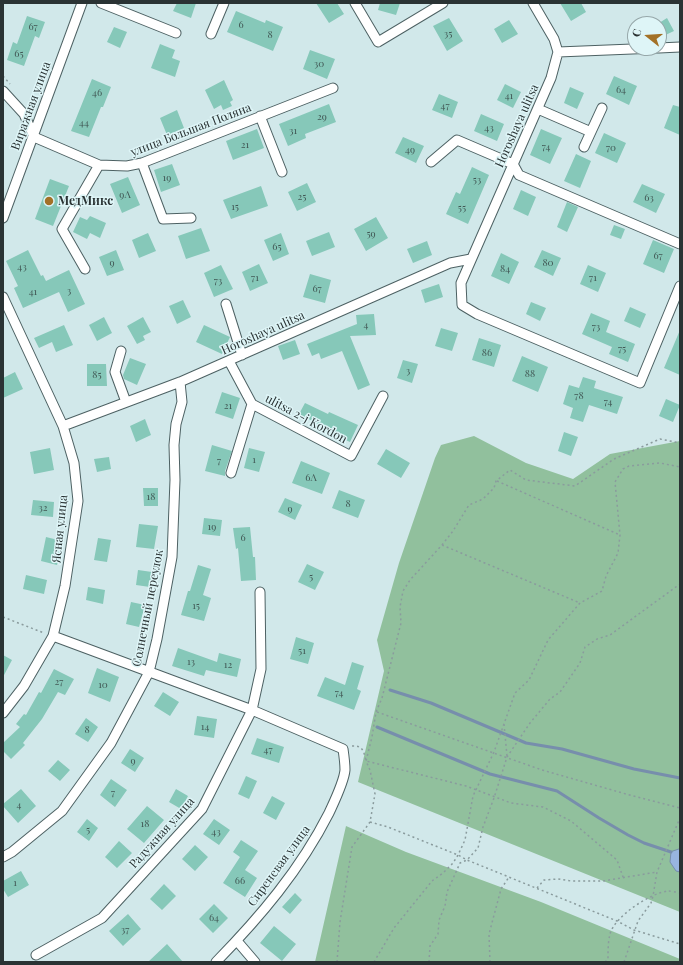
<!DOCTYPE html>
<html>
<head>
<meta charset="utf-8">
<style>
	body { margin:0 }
	#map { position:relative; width:683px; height:965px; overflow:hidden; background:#d1e8ea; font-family:"Playfair Display",serif }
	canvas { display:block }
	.frame { position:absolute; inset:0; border:4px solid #2a3334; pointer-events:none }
	.north { position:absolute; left:627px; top:16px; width:40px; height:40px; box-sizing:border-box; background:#def5f7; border:1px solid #96a7a9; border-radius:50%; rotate:287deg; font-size:11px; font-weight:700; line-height:16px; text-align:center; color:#2a3334 }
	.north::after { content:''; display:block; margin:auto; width:14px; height:18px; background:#a37127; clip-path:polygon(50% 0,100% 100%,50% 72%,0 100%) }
</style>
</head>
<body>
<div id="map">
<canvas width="683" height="965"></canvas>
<div class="frame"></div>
<div class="north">С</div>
</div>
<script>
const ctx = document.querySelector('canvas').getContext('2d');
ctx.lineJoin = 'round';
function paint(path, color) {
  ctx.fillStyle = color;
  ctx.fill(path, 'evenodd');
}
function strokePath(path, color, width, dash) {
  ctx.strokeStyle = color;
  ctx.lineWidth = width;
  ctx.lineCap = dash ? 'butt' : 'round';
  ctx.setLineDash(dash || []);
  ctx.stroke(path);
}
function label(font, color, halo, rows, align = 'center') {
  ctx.font = font + ' "Playfair Display",serif';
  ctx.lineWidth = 3;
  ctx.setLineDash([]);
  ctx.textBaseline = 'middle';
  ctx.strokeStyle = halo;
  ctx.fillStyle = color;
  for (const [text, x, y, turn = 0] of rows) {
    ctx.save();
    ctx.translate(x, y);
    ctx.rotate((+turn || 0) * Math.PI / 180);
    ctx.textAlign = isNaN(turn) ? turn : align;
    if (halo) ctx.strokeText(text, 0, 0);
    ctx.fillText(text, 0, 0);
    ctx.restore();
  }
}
const forest = new Path2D(`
	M474 436 526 463 573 479 610 454 680 441V912L358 782 384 671 377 640 399 563 435 458 441 445Z
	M346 826 406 852 541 902 680 959V962H315Z`);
const water = new Path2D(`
	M680 849V872L676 871 670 862 671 852Z`);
const stream = new Path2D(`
	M390 690 431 703 526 743 562 749 634 769 680 778
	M377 727 490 774 557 791 599 818 628 835 644 843 671 852`);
const building = new Path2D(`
	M177 3H196L191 18 173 11Z
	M316 3H337L344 14 329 23Z
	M380 3H400L396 15 378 10Z
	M560 3H581L586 12 571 21Z
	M236 11 265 23 266 20 283 27 273 51 227 32Z
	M27 16 45 22 39 38 35 36 24 66 7 60 13 42 17 44Z
	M449 18 463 41 447 51 433 26Z
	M667 18 674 31 659 38V23Z
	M509 20 518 34 502 43 494 29Z
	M114 27 127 32 120 48 107 42Z
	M160 44 175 50 172 58 180 61 175 77 151 68Z
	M310 50 335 59 327 79 303 69Z
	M614 76 637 86 629 105 606 94Z
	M92 79 111 87 103 107H101L89 137 71 131Z
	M224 80 233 100 230 102 232 106 223 110 221 105 214 109 205 90Z
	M505 84 521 92 513 108 497 100Z
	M570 87 584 93 577 109 564 103Z
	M439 94 458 102 452 118 432 110Z
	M329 104 336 122 305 134 306 138 288 146 279 124Z
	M673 105 680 107V135L664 128Z
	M177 110 184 128 167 135 160 118Z
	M481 114 504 124 497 141 474 131Z
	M257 129 264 148 233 160 226 141Z
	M541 129 562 138 550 164 530 155Z
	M604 133 626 143 617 163 595 153Z
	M403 137 424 146 416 163 395 153Z
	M576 154 591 161 580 188 564 181Z
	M172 164 180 185 161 192 154 170Z
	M472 167 489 175 468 224 446 214 456 192 460 194Z
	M128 177 140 205 122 213 110 184Z
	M50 179 69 186 53 226 35 219Z
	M307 183 316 202 297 211 288 192Z
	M642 184 665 194 656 213 633 202Z
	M261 186 268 206 231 219 223 200Z
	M521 190 536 197 528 216 513 209Z
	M567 202 578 207 567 232 557 227Z
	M90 216 106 223 100 238 90 233 87 239 73 232 80 217 87 220Z
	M376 217 388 238 366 251 354 229Z
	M614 225 625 229 621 239 610 235Z
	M201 228 210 251 186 259 178 236Z
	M329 232 335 247 312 256 306 241Z
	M148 233 156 251 139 258 132 240Z
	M281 233 289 254 273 261 264 240Z
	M653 240 674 249 664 273 643 264Z
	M427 241 432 255 413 263 407 249Z
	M28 250 41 276 43 275 46 281 69 270 85 304 68 312 59 292 23 308 14 288 18 286 6 261Z
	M116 250 124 270 107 276 99 257Z
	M542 250 561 258 553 276 534 267Z
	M501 253 519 262 509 284 491 276Z
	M259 264 268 283 250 291 242 272Z
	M221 265 233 289 214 297 204 273Z
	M588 265 606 273 598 292 580 284Z
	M310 274 331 280 325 303 303 297Z
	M439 284 443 297 425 303 421 290Z
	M183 300 191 317 177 324 169 306Z
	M531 302 546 308 540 321 526 314Z
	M630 307 646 314 640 328 624 321Z
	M591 313 610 321 606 332 635 344 628 362 609 354 612 347 582 334Z
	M374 314 376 335 350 336 370 385 358 390 342 351 321 359 319 353 312 356 307 344 357 324 356 315Z
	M104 317 112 333 97 341 89 325Z
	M143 317 151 332 143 336 145 340 137 344 127 326Z
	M64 325 73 345 56 352 52 342 39 348 34 338Z
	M204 325 230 337 222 354 196 342Z
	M441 328 458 333 452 351 435 346Z
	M680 330V375L664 368Z
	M479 338 501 345 494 367 472 360Z
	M295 340 300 354 283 360 278 346Z
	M522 356 548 367 538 392 512 381Z
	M130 358 146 364 137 385 124 379 123 375Z
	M403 360 418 364 412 383 397 378Z
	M87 364H106L107 386H87Z
	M15 372 23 389 3 398V378Z
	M583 377 596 381 594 388 623 397 617 414 589 405 583 422 570 418 573 408 563 404 569 385 579 388Z
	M222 392 240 398 233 419 215 413Z
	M666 399 680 405 673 422 659 416Z
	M305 403 328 414 329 412 358 425 350 442 321 429 322 426 299 414Z
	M145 419 151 435 136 442 130 426Z
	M564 432 578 437 571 456 558 451Z
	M212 445 232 451 225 471V476L205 471Z
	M50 448 54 470 34 474 30 452Z
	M249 448 265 452 259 472 244 468Z
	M386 449 410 463 401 478 377 464Z
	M109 457 111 469 97 472 94 459Z
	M301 461 330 473 322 494 292 483Z
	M143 488H158V506H144Z
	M339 490 365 500 358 518 332 508Z
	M285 498 302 505 295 520 278 512Z
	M33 500 54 502 53 517 31 515Z
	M204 518 222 520 220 536 202 534Z
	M139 524 158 526 154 549 136 547Z
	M250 527 253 557H255L256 580 241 581 238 548 236 549 233 528Z
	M46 537 62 541 57 565 41 561Z
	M98 538 111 540 107 562 94 560Z
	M307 564 324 572 315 590 298 582Z
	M198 565 211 569 203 595 211 598 204 621 181 615 188 591H190Z
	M138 570 152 572 150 587 136 585Z
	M26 575 47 580 44 594 23 589Z
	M88 587 105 590 103 604 86 600Z
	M131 602 145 605 139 627 126 624Z
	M296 637 314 643 308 664 290 659Z
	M178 648 217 662 219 653 241 659 237 677 206 670 204 676 172 666Z
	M3 655 12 660 3 677Z
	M352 662 364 666 357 689 361 691 354 710 317 696 325 677 345 685Z
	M97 668 119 677 110 702 88 693Z
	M54 669 74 679 65 695 58 692 42 719 23 743 25 745 11 759 3 751V743L20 727 16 724 24 714 26 715 39 692 41 693Z
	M163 692 179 702 170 716 154 706Z
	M197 716 217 719 214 738 194 735Z
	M86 718 98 727 88 742 75 734Z
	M257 738 284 747 279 763 251 754Z
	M130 749 144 758 135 772 121 763Z
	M58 760 70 770 60 781 48 771Z
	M246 776 257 781 249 799 238 794Z
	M111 779 127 790 115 807 100 795Z
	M21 789 36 806 18 823 3 806V804Z
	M176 789 188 796 181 809 169 802Z
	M272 796 285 803 276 820 263 813Z
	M147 806 164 820 144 843 127 829Z
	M87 819 98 828 89 841 77 832Z
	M214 819 230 830 219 845 203 834Z
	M241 840 258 851 245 870 257 878 245 897 223 883 240 857 233 852Z
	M119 841 132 853 117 868 105 857Z
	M195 845 208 857 195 871 182 859Z
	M21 871 29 885 8 897 3 889V881Z
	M164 884 176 896 162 910 150 899Z
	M295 893 302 900 290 914 282 907Z
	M214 904 228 918 213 933 199 919Z
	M128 914 141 929 123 946 109 931Z
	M274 926 296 944 282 961 260 943Z
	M167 944 183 962H148Z`);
const path = new Path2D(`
	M3 76 10 84
	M497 481 620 535
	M442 545 580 603
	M3 617 44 633
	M377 712 542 770 626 794 680 808
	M504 724 507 756
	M352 746C363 745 364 752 366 761L466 786 511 803 543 807 571 821 617 860 623 877
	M370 822 388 827 458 855 467 860 617 921 634 930 680 944
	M537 888 544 880 558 879 571 881H603L657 872
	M337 962 340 922 352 847 370 822 375 794 370 770 366 761 372 737 376 712 382 698 401 623 400 607 403 591 410 580 442 545 453 531 469 505 483 499 494 488 496 481 510 470 526 480 575 486 614 459 660 439 680 443
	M374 962 394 928 432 881 443 873 453 863 458 855 465 840 473 796 494 752 515 693 529 680 548 640 580 603 602 591 606 576 618 553 620 535 615 482 623 469 629 466 660 463 680 467
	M429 962 430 946 438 934 439 920 445 906 447 892 460 863 467 860 478 848 483 827 494 798 507 757 530 723 550 699 560 692 580 663 585 647 597 639 610 635 680 584
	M490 962 489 934 501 889 509 877
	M529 962H548
	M605 962 608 959C608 951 608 942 610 934 614 917 650 893 668 891 671 891 676 892 680 893
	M624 962 638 921 651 903 653 896 657 872 680 818`);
const minor = new Path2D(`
	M101 3 176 33
	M355 3 378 42 443 3
	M533 3 554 39 558 52 551 78 461 283 462 305 477 314 640 383 680 286
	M211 34 224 3
	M659 48 680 47
	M558 52 657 48
	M3 91 24 114 34 137 99 165 127 166 142 163 333 88
	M538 109 591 132
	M260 116 282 172
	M584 147 602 108
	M431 162 457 140 513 164 519 175 680 244
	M142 163 163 219 191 218
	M3 218 82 3
	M85 269 62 229 99 165
	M3 297 63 426 74 463 78 501 65 586 53 636 24 686 3 713
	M226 304 242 355
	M121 351 115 372 126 402
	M229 361 252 404 351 456 383 396
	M63 426 180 382 450 263 471 259
	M231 473 252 404
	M53 636 252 710 343 749C344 756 345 763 345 770 344 782 334 802 329 813 300 870 260 917 216 962
	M3 857 12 852 62 811 111 743 149 672 157 639 172 557 175 480 174 445 176 424 182 402 180 382
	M237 941 255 962
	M36 955 102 918 202 809 252 710 261 669 260 592`);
const markers = [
	[49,201,5,"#a37127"]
];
const numberNames = [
	["6",241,25],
	["67",33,27],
	["35",448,34],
	["8",270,35],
	["65",19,54],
	["30",319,64],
	["64",621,90],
	["46",97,93],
	["41",509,96],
	["47",445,106],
	["29",322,117],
	["44",84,123],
	["43",489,128],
	["31",293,131],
	["21",245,145],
	["74",546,147],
	["70",611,148],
	["49",410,150],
	["19",167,178],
	["53",477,180],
	["9А",125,195],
	["25",302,197],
	["63",649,198],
	["15",235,207],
	["55",462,208],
	["59",371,234],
	["65",277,247],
	["67",658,256],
	["9",112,263],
	["80",548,263],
	["43",22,267],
	["84",505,269],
	["71",255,278],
	["71",593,278],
	["73",218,281],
	["67",317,289],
	["3",69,291],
	["41",33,292],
	["4",366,325],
	["73",596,327],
	["75",622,349],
	["86",487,353],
	["3",408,371],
	["88",530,374],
	["85",97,375],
	["78",579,396],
	["74",608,402],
	["21",228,406],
	["1",254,460],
	["7",219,461],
	["6А",311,478],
	["18",151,497],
	["8",348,504],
	["32",43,508],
	["9",290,509],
	["19",212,527],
	["6",243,538],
	["5",311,577],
	["15",196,606],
	["51",302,651],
	["13",191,662],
	["12",228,665],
	["27",59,682],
	["10",103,685],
	["74",339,693],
	["14",205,727],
	["8",87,730],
	["47",268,750],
	["9",133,761],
	["7",113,793],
	["4",19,805],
	["18",145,824],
	["5",88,830],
	["43",216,832],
	["66",240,881],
	["1",15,883],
	["64",214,918],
	["37",125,930]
];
const streetNames = [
	["Виражная улица",31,106,-70],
	["Horoshaya ulitsa",517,126,-66],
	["улица Большая Поляна",191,130,-21],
	["Horoshaya ulitsa",263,333,-24],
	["ulitsa 2-j Kordon",306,419,28],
	["Ясная улица",60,529,-84],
	["Солнечный переулок",148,608,-79],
	["Радужная улица",162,833,-48],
	["Сиреневая улица",279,866,-54]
];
const poiNames = [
	["МедМикс",58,201]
];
paint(forest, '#91c09d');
paint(water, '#98b5e0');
strokePath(water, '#778eac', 1);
strokePath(stream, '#778eac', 3);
paint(building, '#86c8b9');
strokePath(minor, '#4d6163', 11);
strokePath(path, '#8a9b9d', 1.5, [2, 3]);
strokePath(minor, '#fff', 9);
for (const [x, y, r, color] of markers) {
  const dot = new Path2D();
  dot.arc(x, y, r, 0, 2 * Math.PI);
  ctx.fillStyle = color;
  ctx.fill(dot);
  strokePath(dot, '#def5f7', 1.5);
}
label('10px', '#415855', null, numberNames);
label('12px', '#2a3334', '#def5f7', streetNames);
label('bold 12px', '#2a3334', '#def5f7', poiNames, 'left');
</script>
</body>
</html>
